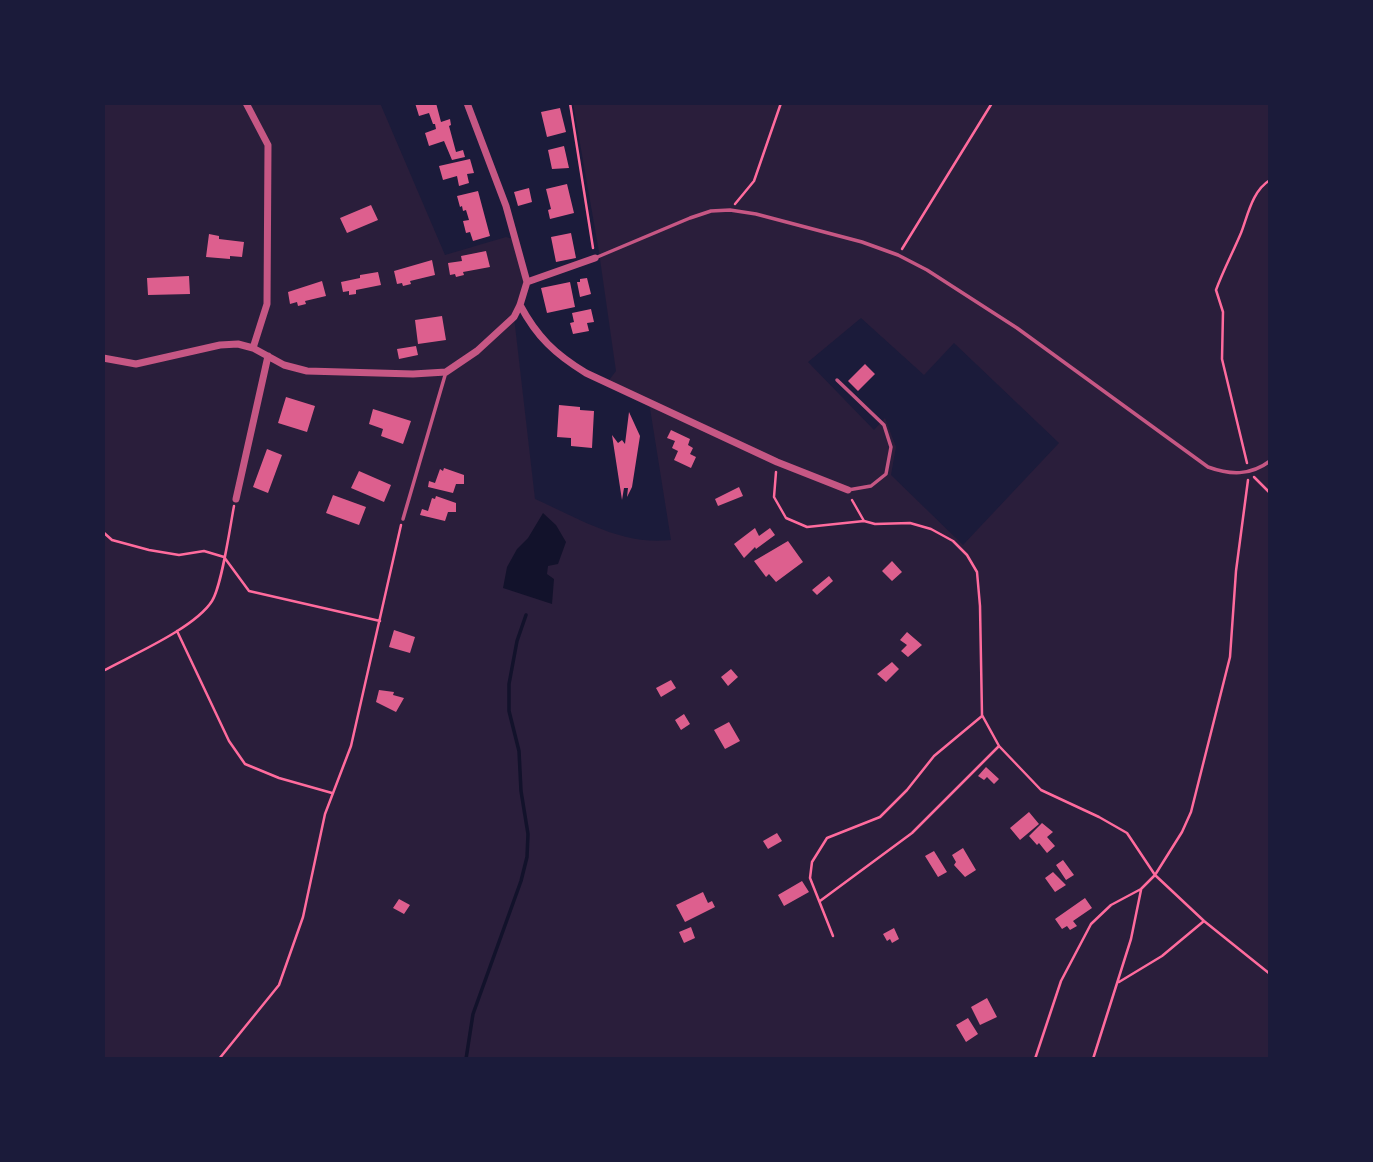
<!DOCTYPE html>
<html>
<head>
<meta charset="utf-8">
<style>
	body { margin:0 }
	#map { position:relative; width:1373px; height:1162px; overflow:hidden; background:#1b1b3a; font-family:"IBM Plex Sans",sans-serif }
	canvas { display:block }
	.frame { position:absolute; inset:0; border:105px solid #1b1b3a; pointer-events:none }
</style>
</head>
<body>
<div id="map">
<canvas width="1373" height="1162"></canvas>
<div class="frame"></div>
</div>
<script>
const ctx = document.querySelector('canvas').getContext('2d');
ctx.lineJoin = 'round';
function paint(path, color) {
  ctx.fillStyle = color;
  ctx.fill(path, 'evenodd');
}
function strokePath(path, color, width, dash) {
  ctx.strokeStyle = color;
  ctx.lineWidth = width;
  ctx.lineCap = dash ? 'butt' : 'round';
  ctx.setLineDash(dash || []);
  ctx.stroke(path);
}
const green = new Path2D(`
	M103 103H380L445 255 506 237 516 240 527 282 514 317 535 499C578 518 622 546 671 540L649 402 607 383 616 371 599 252 573 103H1270V1059H103ZM861 318 924 375 954 343 1059 443 963 545 891 475 896 447 885 418 874 430 808 362Z`);
const water = new Path2D(`
	M543 513 556 525 566 542 558 564 548 566 547 574 554 579 552 604 503 588 507 567 517 549 528 538Z`);
const stream = new Path2D(`
	M466 1059 473 1014 521 881 527 857 528 834 521 791 519 751 509 711V684L517 641 526 615`);
const building = new Path2D(`
	M415 103H436L441 122 450 119 451 125 449 126 456 152 463 150 465 157 452 160 444 141 429 146 425 133 436 129 435 124H433L429 113 419 116Z
	M560 108 566 132 547 137 541 112Z
	M564 146 569 168 552 169 548 150Z
	M470 159 474 173 467 174 469 183 459 186 457 176 443 180 439 166Z
	M567 184 574 213 550 219 548 210 551 209 546 189Z
	M529 188 532 202 518 206 514 192Z
	M478 191 490 236 473 241 470 232 466 233 463 221 469 220 466 210 463 211 462 206 460 207 457 196Z
	M371 205 378 220 347 233 340 218Z
	M571 233 576 258 556 262 551 237Z
	M209 234 219 236V239L244 242 242 257 230 256V259L206 257Z
	M486 251 490 267 463 272 464 275 456 277 455 274 450 275 448 263 462 261 461 256Z
	M432 260 435 275 410 281 411 284 403 286 402 283 397 284 394 271Z
	M378 272 381 285 356 290V294L349 295V291L343 292 341 282 360 278V275Z
	M189 276 190 294 148 295 147 278Z
	M587 278 591 294 580 297 577 282H580V279Z
	M322 281 326 296 305 301 306 304 298 306 297 302 290 304 288 292Z
	M570 282 575 307 547 313 541 288Z
	M591 309 594 322 587 323 589 331 573 334 570 323 574 322 572 313Z
	M442 316 446 340 418 344 415 320Z
	M416 346 418 355 399 359 397 349Z
	M865 364 875 374 858 391 848 381Z
	M286 397 315 406 307 432 278 423Z
	M559 405 580 407V410L594 411 592 448 571 446V438L557 437Z
	M373 409 411 421 403 444 381 436 383 429 369 424Z
	M629 412 640 436 632 487 627 497 628 488H624L622 500 612 435 618 443 622 440 625 444Z
	M671 430 690 439 688 445 693 448 690 454 696 457 691 468 674 460 678 451 672 448 675 441 667 438Z
	M267 449 282 455 268 493 253 487Z
	M444 468 464 475V484H456L453 493 428 487 429 481 435 483 440 469 443 471Z
	M359 471 391 485 384 502 351 488Z
	M739 487 743 496 718 506 715 499Z
	M333 495 366 507 359 525 326 513Z
	M436 496 456 503V512H448L445 521 420 515 422 509 428 511 432 498 435 499Z
	M755 528 759 536 770 528 775 535 756 549 755 547 744 558 734 544Z
	M788 541 803 562 776 582 769 574 766 577 754 561Z
	M892 561 902 572 892 581 882 571Z
	M829 576 833 581 817 595 812 590Z
	M394 630 415 637 410 653 389 647Z
	M907 632 922 645 908 657 901 651 907 645 900 640Z
	M892 662 899 669 886 682 877 674Z
	M731 669 738 677 728 686 721 677Z
	M671 680 676 688 661 697 656 688Z
	M379 690 394 692 393 695 404 698 396 712 376 702Z
	M684 714 690 724 681 730 675 720Z
	M729 722 740 741 725 749 714 730Z
	M986 767 999 779 994 784 987 777 984 780 978 776Z
	M1029 812 1039 824 1020 840 1010 828Z
	M1042 823 1053 832 1047 837 1055 846 1047 853 1039 843 1037 845 1029 836Z
	M777 833 782 841 768 849 763 841Z
	M963 848 976 870 965 877 954 865 956 862 952 855Z
	M934 851 947 872 938 877 925 856Z
	M1063 860 1074 875 1066 880 1056 865Z
	M1053 872 1066 885 1055 892 1045 878Z
	M802 881 809 892 784 906 778 895Z
	M703 892 708 903 712 901 715 907 685 922 676 905Z
	M1085 898 1092 908 1073 921 1077 926 1070 930 1067 926 1062 929 1055 919Z
	M399 899 410 905 404 914 393 908Z
	M691 927 695 938 684 943 679 932Z
	M894 928 899 939 892 943 890 939 887 941 883 934Z
	M987 998 997 1017 980 1025 971 1007Z
	M968 1018 978 1034 966 1042 956 1025Z`);
const path = new Path2D(`
	M570 103 593 248
	M735 204 754 181 781 103
	M902 249 992 103
	M1247 463 1222 359 1223 312 1216 290C1223 271 1233 252 1241 233 1248 215 1252 191 1270 180
	M776 472 774 497 786 518 807 527 864 521
	M1254 477 1270 493
	M852 500 864 521 875 524 910 523 931 529 953 541 967 555 977 572 980 606 982 715 999 746 1041 790 1099 817 1127 833 1155 875 1204 921 1270 974
	M103 532 112 540 149 550 179 555 204 551 224 557 249 591 380 621
	M177 631 229 741 245 764 279 778 332 793
	M103 671C132 655 195 628 212 601 222 585 230 527 234 506
	M820 901 912 833 999 746
	M833 936 810 878 812 862 827 838 880 817 907 790 934 756 982 716
	M1119 982 1162 956 1204 921
	M219 1059 279 985 303 917 325 814 351 746 401 525
	M1035 1059 1061 981 1091 924 1111 905 1141 889 1155 875 1182 832 1191 812 1230 657 1236 571 1248 480
	M1093 1059 1131 939 1141 890`);
const service = new Path2D(`
	M595 258 690 218 711 211 730 210 756 214 862 242 898 255 927 270 1017 328 1208 467C1230 475 1250 476 1270 461
	M837 380 884 425 891 447 886 474 871 486 848 490
	M403 519 446 372`);
const minor = new Path2D(`
	M246 103 268 145 267 304 253 348
	M527 282 595 258
	M520 305C537 337 555 354 586 373L777 462 848 490
	M103 358 136 364 220 345 238 344 253 348 284 365 307 371 413 374 446 372 477 351 514 317 520 305 527 282 506 206 467 103
	M236 499 268 356`);
paint(green, '#2a1e3b');
paint(water, '#12122b');
strokePath(stream, '#12122b', 3.5);
paint(building, '#dd5f8e');
strokePath(path, '#ff6b9d', 2.5);
strokePath(service, '#c65784', 3.5);
strokePath(minor, '#c65784', 7);
</script>
</body>
</html>
